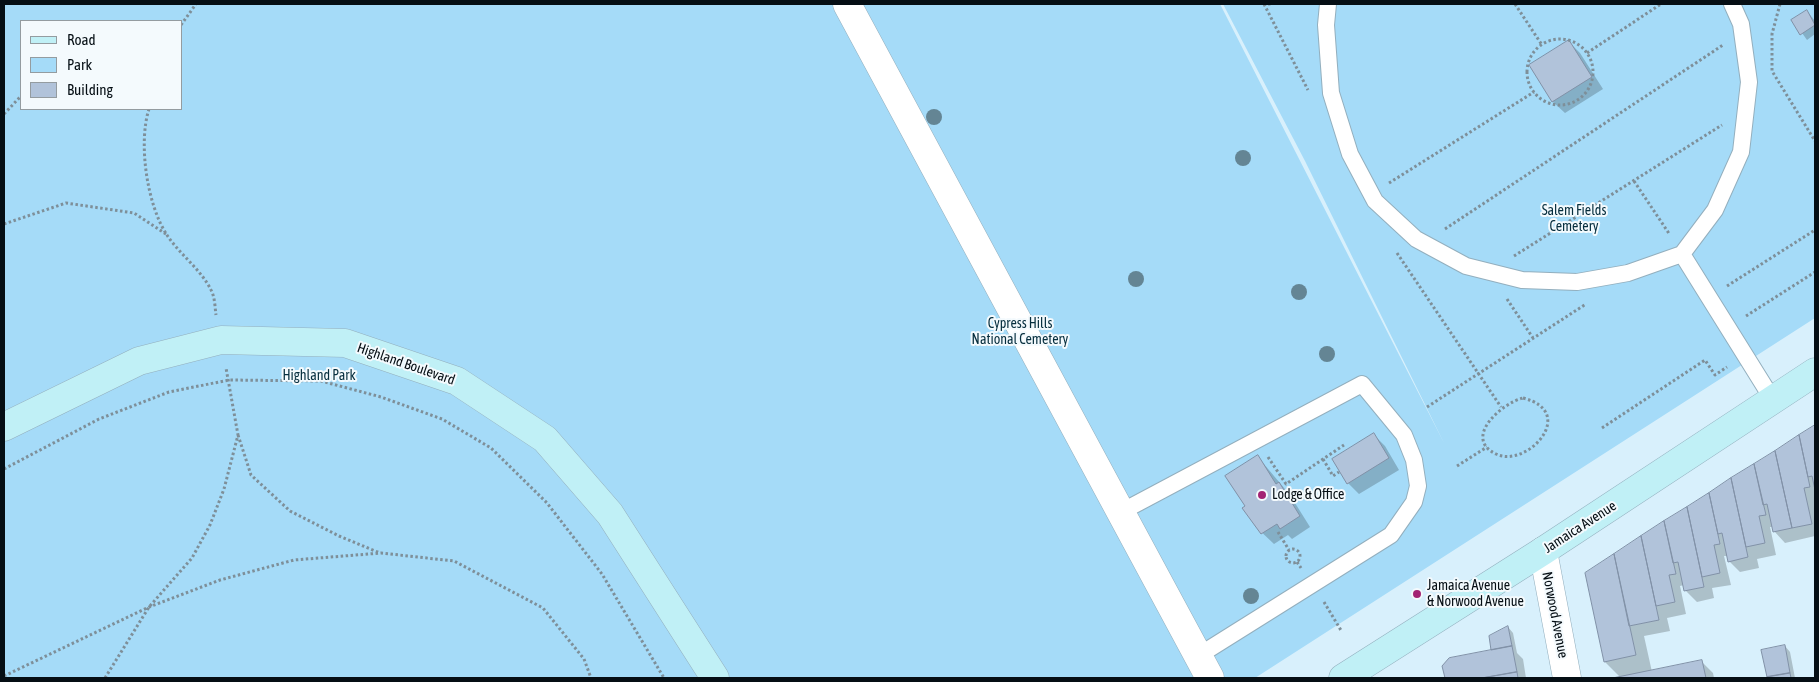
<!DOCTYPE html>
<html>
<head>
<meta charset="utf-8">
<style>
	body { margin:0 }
	#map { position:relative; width:1819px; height:682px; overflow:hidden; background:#d8f0fc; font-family:"Asap Condensed",sans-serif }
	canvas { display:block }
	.frame { position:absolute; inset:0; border:5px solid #050e14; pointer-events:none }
	.legend { position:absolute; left:20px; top:20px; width:162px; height:90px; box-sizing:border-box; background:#f4fafd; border:1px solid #949ca0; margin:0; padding:6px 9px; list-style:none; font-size:15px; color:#050e14 }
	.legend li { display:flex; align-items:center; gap:10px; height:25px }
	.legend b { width:25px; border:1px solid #949ca0 }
</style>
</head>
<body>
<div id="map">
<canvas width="1819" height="682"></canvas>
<div class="frame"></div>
<ul class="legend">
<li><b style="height:6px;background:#c0f0f6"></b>Road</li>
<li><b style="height:14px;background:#a5dbf8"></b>Park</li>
<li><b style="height:14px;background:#b1c3da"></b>Building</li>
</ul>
</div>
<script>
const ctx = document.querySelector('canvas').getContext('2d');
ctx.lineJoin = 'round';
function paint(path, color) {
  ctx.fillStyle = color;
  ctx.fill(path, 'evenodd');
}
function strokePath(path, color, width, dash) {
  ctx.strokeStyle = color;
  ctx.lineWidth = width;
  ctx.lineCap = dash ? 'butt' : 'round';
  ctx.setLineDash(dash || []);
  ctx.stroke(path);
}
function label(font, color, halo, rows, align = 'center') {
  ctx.font = font + ' "Asap Condensed",sans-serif';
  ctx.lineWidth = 4;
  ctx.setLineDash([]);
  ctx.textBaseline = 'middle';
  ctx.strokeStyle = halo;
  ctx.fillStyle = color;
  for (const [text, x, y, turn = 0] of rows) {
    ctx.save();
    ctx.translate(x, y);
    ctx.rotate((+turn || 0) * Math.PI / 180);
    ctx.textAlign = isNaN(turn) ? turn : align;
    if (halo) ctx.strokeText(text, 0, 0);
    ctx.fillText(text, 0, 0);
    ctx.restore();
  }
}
const green = new Path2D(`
	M4 4H1220L1444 443 1305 161 1223 4H1815V318L1255 678H4ZM21 21H181V109H21Z`);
const shadow = new Path2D(`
	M1807 11 1815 21V34L1807 40 1793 20Z
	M1569 42 1580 53 1603 89 1565 113 1553 102 1531 66Z
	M1815 426V536L1785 543 1774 531 1773 527H1770L1776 555 1757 559 1759 568 1740 572 1729 561 1728 556H1724L1731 585 1712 588 1714 598 1697 602 1685 590 1684 585 1680 586 1686 614 1667 618 1670 631 1644 636 1652 672 1702 662 1713 673 1714 678H1619H1621L1605 662 1586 573Z
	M1374 435 1385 446 1399 470 1359 494 1348 483Z
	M1258 457 1290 495 1310 527 1292 539 1288 535 1274 544 1255 526 1246 506Z
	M1508 627 1513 633 1517 653 1523 659 1526 678H1446L1444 667 1494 651Z
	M1785 646 1790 652 1795 678H1768L1763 651Z`);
const building = new Path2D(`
	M1807 10 1815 25 1800 35 1791 20Z
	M1569 40 1592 77 1552 102 1529 65Z
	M1815 425V490L1812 476 1808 477 1799 435Z
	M1374 433 1389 458 1347 484 1332 459Z
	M1799 435 1810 487 1804 488 1812 524 1792 528 1775 451Z
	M1775 451 1792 528 1773 532 1767 504 1763 505 1754 464Z
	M1258 455 1276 484 1279 482 1300 516 1280 529 1277 524 1261 534 1242 508 1245 506 1225 476Z
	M1754 464 1766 515 1759 516 1765 543 1746 547 1731 478Z
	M1731 478 1748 557 1728 562 1722 533 1718 534 1709 493Z
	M1709 493 1720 544 1714 545 1720 573 1702 577 1687 507Z
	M1687 507 1704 587 1684 591 1678 562 1673 563 1664 521Z
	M1664 521 1676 574 1669 575 1675 602 1656 606 1641 536Z
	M1641 536 1659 620 1629 626 1614 554Z
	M1614 554 1636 655 1604 662 1585 573Z
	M1508 626 1512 646 1491 650 1489 636Z
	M1785 645 1790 673 1767 677 1761 650Z
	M1512 646 1517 672 1482 678H1445L1442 666 1449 658Z
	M1702 660 1706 678H1613Z
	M1517 672 1518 678H1482Z
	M1790 673 1791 678H1767V677Z`);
const path = new Path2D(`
	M1264 4 1308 90
	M1268 4H1273
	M1515 4 1542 45
	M1780 4 1772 34V71L1815 141
	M181 25 196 4
	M1527 72a33 33 0 1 1 66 0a33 33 0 1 1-66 0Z
	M1587 53 1661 4
	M149 109C138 143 147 205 167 235 180 255 202 270 212 292 215 299 215 308 216 315
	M4 114 21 96
	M1634 181 1670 235
	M1389 183 1534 92
	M4 224 66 203 134 213 166 234
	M1445 229 1723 45
	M1397 253 1501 407
	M1514 256 1722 125
	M1727 286 1815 230
	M1507 299 1533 338
	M1746 316 1815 272
	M1523 398C1579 412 1527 469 1496 454 1462 438 1502 403 1523 398Z
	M1427 407 1586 304
	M1602 428 1705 360 1715 375 1727 367
	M238 435 251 475 290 511 339 536 380 553
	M1268 457 1286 484 1344 445
	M1323 459 1333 476 1339 472
	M1457 466 1487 447
	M4 469 99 419 169 392 229 380 321 381 381 397 442 419 491 448 547 503 602 574 664 678
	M1278 532 1289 550
	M1286 556a7 7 0 1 1 14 0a7 7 0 1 1-14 0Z
	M1297 562 1301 568
	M1324 602 1342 632
	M4 676 149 607 220 580 294 560 381 553 454 561 543 608 584 659 591 678
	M105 678 149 607 192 558 210 525 224 489 238 435 226 368`);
const lane = new Path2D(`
	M1328 4 1326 25 1331 93 1350 154 1375 201 1416 239 1466 266 1522 280 1577 282 1628 273 1682 254 1715 210 1741 152 1749 82 1741 24 1732 4
	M1682 254 1773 400
	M1121 512 1362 384 1404 435 1414 460 1418 486 1414 502 1391 535 1198 656`);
const street = new Path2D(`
	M847 4 1210 678
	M1543 551 1567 678`);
const secondary = new Path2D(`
	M4 427 139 361 221 340 345 343 457 381 545 439 610 514 715 678
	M1343 678 1543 551 1815 372`);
const trees = [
	[934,117],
	[1243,158],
	[1136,279],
	[1299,292],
	[1327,354],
	[1251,596]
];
const markers = [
	[1262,495,5,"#a32373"],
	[1417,594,5,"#a32373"]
];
const parkNames = [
	["Salem Fields",1574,211],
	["Cemetery",1574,227],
	["Cypress Hills",1020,324],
	["National Cemetery",1020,340],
	["Highland Park",319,376]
];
const streetNames = [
	["Highland Boulevard",406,364,19],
	["Jamaica Avenue",1580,527,-33],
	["Norwood Avenue",1555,615,79]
];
const poiNames = [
	["Lodge & Office",1272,495],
	["Jamaica Avenue",1427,586],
	["& Norwood Avenue",1427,602]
];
paint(green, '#a5dbf8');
paint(shadow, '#0003');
paint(building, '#b1c3da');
strokePath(building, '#8191a7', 1);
strokePath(lane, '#93afbe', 18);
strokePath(street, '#93afbe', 29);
strokePath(secondary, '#93afbe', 29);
strokePath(path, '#7e8f99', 3, [2.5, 2.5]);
strokePath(lane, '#fff', 16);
strokePath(street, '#fff', 28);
strokePath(secondary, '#c0f0f6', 28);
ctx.fillStyle = '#648594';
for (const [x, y] of trees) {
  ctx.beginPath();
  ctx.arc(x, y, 8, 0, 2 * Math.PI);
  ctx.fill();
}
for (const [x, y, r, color] of markers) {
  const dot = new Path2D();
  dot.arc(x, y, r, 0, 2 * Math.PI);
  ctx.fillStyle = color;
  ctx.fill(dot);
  strokePath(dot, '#f4fafd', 2);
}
label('14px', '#062e3e', '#f4fafd', parkNames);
label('14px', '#050e14', '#f4fafd', streetNames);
label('14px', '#050e14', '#f4fafd', poiNames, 'left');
</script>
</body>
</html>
